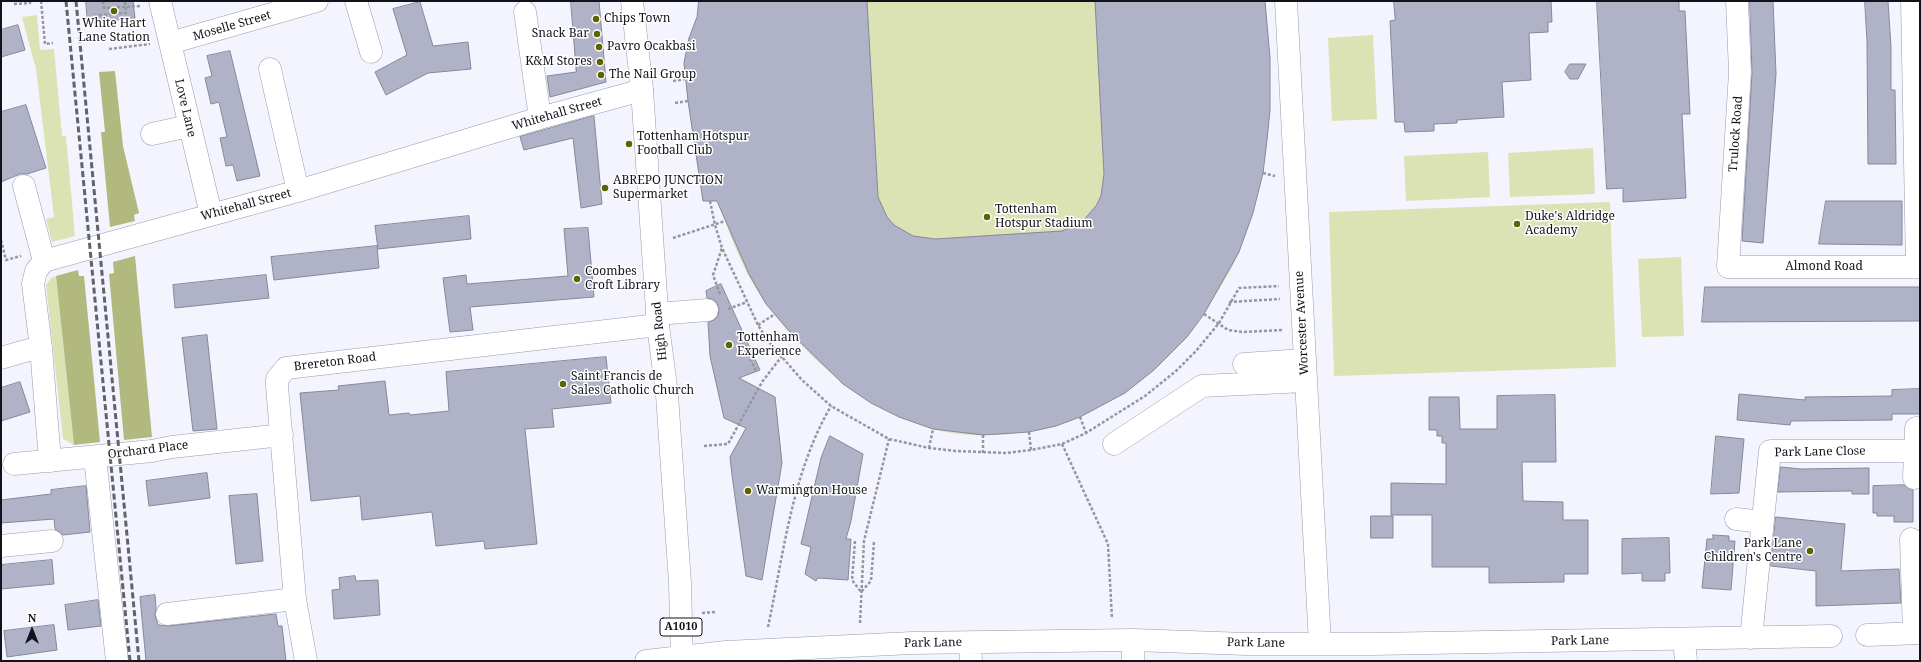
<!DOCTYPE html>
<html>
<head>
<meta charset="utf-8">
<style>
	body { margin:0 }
	#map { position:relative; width:1921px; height:662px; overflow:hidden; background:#f3f4fd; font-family:"Noto Serif",serif }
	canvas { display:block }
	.frame { position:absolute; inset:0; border:2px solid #12121a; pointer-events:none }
	.north { position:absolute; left:12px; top:610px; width:40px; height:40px; -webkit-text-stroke:3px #fff; paint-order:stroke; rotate:0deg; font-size:11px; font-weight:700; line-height:16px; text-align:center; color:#12121a }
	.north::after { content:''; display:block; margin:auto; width:14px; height:18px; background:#12121a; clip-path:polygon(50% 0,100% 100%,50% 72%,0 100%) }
</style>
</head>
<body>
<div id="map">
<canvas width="1921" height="662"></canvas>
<div class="frame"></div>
<div class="north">N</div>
</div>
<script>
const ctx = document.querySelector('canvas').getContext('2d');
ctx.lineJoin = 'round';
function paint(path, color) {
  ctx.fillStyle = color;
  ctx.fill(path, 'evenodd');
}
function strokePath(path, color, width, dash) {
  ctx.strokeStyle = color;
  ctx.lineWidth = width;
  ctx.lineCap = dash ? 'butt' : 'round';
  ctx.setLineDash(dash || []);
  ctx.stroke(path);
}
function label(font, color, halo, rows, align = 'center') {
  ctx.font = font + ' "Noto Serif",serif';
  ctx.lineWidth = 3;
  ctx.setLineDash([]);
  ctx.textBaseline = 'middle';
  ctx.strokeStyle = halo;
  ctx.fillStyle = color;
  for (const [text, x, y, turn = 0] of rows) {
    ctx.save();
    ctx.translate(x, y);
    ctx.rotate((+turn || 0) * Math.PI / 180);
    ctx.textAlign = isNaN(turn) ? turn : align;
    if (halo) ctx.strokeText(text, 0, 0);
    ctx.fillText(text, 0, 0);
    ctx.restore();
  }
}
const green = new Path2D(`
	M699 1H1265C1273 85 1272 170 1240 249 1234 266 1224 281 1215 296 1166 375 1085 434 990 435 972 435 949 435 932 428 917 423 903 414 889 407 874 399 855 393 842 382 815 361 788 333 767 305 744 275 731 236 717 201H703L688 101 684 63 689 38 697 17Z
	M37 15 40 50 54 49 62 136H66L75 236 52 242 46 219 54 217 36 69 22 17Z
	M1373 35 1377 119 1332 121 1328 38Z
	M1593 148 1595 194 1510 197 1508 153Z
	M1488 152 1490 197 1406 201 1404 156Z
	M1610 202 1616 367 1334 376 1329 212Z
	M1681 257 1684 336 1642 337 1638 259Z
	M56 276 74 445 63 439 46 285 51 278Z`);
const forest = new Path2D(`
	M115 71 123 146 139 213 134 215 135 221 110 227 101 132H105L99 72Z
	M135 256 152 437 124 440 109 274 114 273 113 262Z
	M78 270 79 276H84L100 442 74 445 56 276Z`);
const building = new Path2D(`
	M86 1H133L135 18 88 23Z
	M571 1H599L606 82 550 97 547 76 576 72Z
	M699 1H867L878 197 887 217 894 225 913 236 935 239 1062 231 1082 222 1096 206 1101 196 1104 174 1095 1H1265L1270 58V110L1267 140 1263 173 1253 213 1239 252 1204 314 1187 337 1154 370 1125 393 1080 417 1056 426 1029 432 983 435 933 429 899 417 871 403 843 384 790 332 766 304 749 274 717 201H703L688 101 684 63 689 38 697 17Z
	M1394 1H1551L1552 22H1548V32L1529 33 1531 80 1502 82 1504 117 1457 120V123L1434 124V131L1405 132 1404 122H1395L1390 21 1395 20Z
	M1597 1H1679V11H1685L1690 114H1682L1686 198 1623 202V188L1607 189Z
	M1750 1H1773L1776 74 1763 243 1742 241 1752 73Z
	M1865 1H1888L1891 47V90H1895L1896 164H1868L1867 41Z
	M420 2 433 46 468 42 471 69 428 73 386 95 375 72 407 55 393 9Z
	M18 25 25 50 1 57V30Z
	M230 51 260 176 237 181 233 165 226 166 220 138 227 137 219 102 211 104 205 78 212 76 207 56Z
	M1570 64H1586L1578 79H1570L1565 72Z
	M26 105 46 168 27 174H20L1 182V112Z
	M594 116 602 204 581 208 573 138 524 150 520 137Z
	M1826 201H1902V245L1819 244Z
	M469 216 471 239 378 249 375 226Z
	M588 228 594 297 470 307 473 330 450 332 443 278 466 275 467 284 568 276 564 229Z
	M377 246 379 268 274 280 271 257Z
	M266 275 269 298 175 308 173 285Z
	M721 284 760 370 739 378 775 397 782 463 762 580 746 576 732 475 730 457 746 428 724 418 710 356 708 322 714 320 718 316 719 309 717 303 713 299 707 298 706 291Z
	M1705 287H1920V321L1702 322Z
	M207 335 217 429 193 431 182 338Z
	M606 357 611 403 552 409 554 427 525 429 537 544 485 549 484 541 436 546 432 512 362 520 360 496 311 501 300 393 339 390 338 386 385 381 389 415 409 413 410 415 449 411 446 372Z
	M20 382 30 412 1 421V388Z
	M1920 389V414H1892V420L1791 421 1790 425 1737 420 1739 394 1805 400V397L1892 396V390Z
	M1555 395 1556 462H1522L1523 501 1563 502V520H1588V574H1564V582L1489 583V567H1432V515H1391V483L1446 484V443H1442V436H1437V430H1429V397H1459L1460 429H1497V396Z
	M830 436 863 454 851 521 846 539H851L848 580 818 578 816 581 805 574 811 547 801 544 821 458Z
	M1716 436 1744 439 1739 493 1711 494Z
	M1781 467 1801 469 1869 468V494H1852V491L1778 492Z
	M207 473 210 498 149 506 146 481Z
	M1904 485 1913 490V522H1894V516H1877V513H1873V486Z
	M86 486 90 532 63 535 55 529 54 519 1 523V500L51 494V490Z
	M257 494 263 561 236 564 229 496Z
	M1371 516H1393V538H1371Z
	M1776 517 1845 524 1841 571 1899 569 1901 603 1816 606V571L1771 566Z
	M1713 535 1729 536V541H1735L1731 590 1702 588 1707 539H1713Z
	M1669 538 1670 573H1665V581H1642V573L1622 574V539Z
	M52 560 54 584 1 589V565Z
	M355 576 356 581 378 580 380 615 334 619 332 590 340 589 339 578Z
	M155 595 156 608 155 615 158 625 168 626 276 614 278 626H282L286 661H146L140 597Z
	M98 600 101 626 68 630 65 605Z
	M54 625 57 650 7 657 4 631Z`);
const path = new Path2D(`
	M41 1 45 44 53 43
	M103 1 104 8 140 6
	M14 4 30 3V1
	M94 16 109 14
	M109 49 150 44
	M673 81 685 79
	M675 103 688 101
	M1263 173 1275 176
	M710 201 715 225 722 248 758 325 768 341 802 380 831 406 889 439 929 448 956 451 1006 453 1031 450 1062 444 1086 433 1145 396 1176 371 1196 351 1219 323 1239 288 1279 286
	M673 238 725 221
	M1 240 6 260 21 256
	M720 294 713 275 722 248
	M1229 302 1280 299
	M728 309 747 302
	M1204 314 1228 330 1242 332 1284 330
	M758 325 775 314
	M740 336 756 371
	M1080 417 1086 433
	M1029 432 1031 450
	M1062 444 1108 544 1112 619
	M704 446 728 444 762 382 782 356
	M929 448 933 429
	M983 453V435
	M855 541 852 580 861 592 871 581 874 542
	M702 613 715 612
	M860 623 864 541 889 439
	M768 627C784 552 792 473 831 406`);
const minor = new Path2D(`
	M160 1 211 214
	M356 1 371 52
	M1286 1 1320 644
	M1737 1 1740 72 1728 267H1920
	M1912 1 1917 267
	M525 12 540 118
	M170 43 317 1
	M270 69 298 191
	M152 134 189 126
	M24 186 44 261
	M657 314 707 310
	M1 358 29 350
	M1244 364 1304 360
	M1114 444 1202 386 1305 381
	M95 457 117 661
	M50 461 41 348 33 284 36 271 44 261 298 191 540 118 642 90
	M14 464 152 451 172 447 282 435
	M1914 478 1916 428
	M1736 519 1762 522
	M1911 539 1914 633
	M1 546 52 541
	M167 614 295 599
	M1867 635 1920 633
	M1751 638 1770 451H1915
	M1133 640V661
	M1684 640 1686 661
	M970 642 971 661
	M306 661 295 599 277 386V379L286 368 658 325
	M646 661 726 652 912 643 1133 640 1246 644H1372L1831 636`);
const major = new Path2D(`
	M632 1 642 90 658 325 667 395 680 583 682 661`);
const rail = new Path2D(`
	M66 1 130 661
	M76 1 139 661`);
const pathBridge = new Path2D(`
	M109 14 126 13 125 1`);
const markers = [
	[114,11,4,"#5c6300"],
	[596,19,4,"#5c6300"],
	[597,34,4,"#5c6300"],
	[599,47,4,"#5c6300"],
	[600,62,4,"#5c6300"],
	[601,75,4,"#5c6300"],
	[629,144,4,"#5c6300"],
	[605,188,4,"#5c6300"],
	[987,217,4,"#5c6300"],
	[1517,224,4,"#5c6300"],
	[577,279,4,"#5c6300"],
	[729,345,4,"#5c6300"],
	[563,384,4,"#5c6300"],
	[748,491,4,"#5c6300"],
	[1810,551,4,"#5c6300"]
];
const shields = [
	[681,627,42]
];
const shieldNames = [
	["A1010",681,627]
];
const poiNames = [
	["Chips Town",604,19],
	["White Hart",114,24,"center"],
	["Lane Station",114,38,"center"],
	["Snack Bar",589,34,"right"],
	["Pavro Ocakbasi",607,47],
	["K&M Stores",592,62,"right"],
	["The Nail Group",609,75],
	["Tottenham Hotspur",637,137],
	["Football Club",637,151],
	["ABREPO JUNCTION",613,181],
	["Supermarket",613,195],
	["Tottenham",995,210],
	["Hotspur Stadium",995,224],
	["Duke's Aldridge",1525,217],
	["Academy",1525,231],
	["Coombes",585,272],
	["Croft Library",585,286],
	["Tottenham",737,338],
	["Experience",737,352],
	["Saint Francis de",571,377],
	["Sales Catholic Church",571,391],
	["Warmington House",756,491],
	["Park Lane",1802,544,"right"],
	["Children's Centre",1802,558,"right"]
];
const streetNames = [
	["Moselle Street",232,26,-16],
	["Love Lane",185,108,77],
	["Whitehall Street",557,114,-16],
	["Trulock Road",1736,134,-86],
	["Whitehall Street",246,205,-15],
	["Almond Road",1824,267],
	["Worcester Avenue",1302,323,-93],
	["High Road",660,331,-96],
	["Brereton Road",335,362,-7],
	["Orchard Place",148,450,-7],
	["Park Lane Close",1820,452,-1],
	["Park Lane",1580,641,-1],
	["Park Lane",933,643,-1],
	["Park Lane",1256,643,1]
];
paint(green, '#dbe2b3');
paint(forest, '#b2b97f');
paint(building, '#b0b2c8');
strokePath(building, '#86879c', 1);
strokePath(minor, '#999aaf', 23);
strokePath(major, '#999aaf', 23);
strokePath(path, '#95969e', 2.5, [3, 2]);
strokePath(minor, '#fff', 22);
strokePath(major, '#fff', 22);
strokePath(rail, '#61626a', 3, [6, 3]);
strokePath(pathBridge, '#95969e', 2.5, [3, 2]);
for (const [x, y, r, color] of markers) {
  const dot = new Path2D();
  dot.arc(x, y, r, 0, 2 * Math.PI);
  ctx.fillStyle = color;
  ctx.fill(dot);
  strokePath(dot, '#fff', 1.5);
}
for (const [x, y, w] of shields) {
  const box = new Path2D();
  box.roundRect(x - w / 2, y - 9, w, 18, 3);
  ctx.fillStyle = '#fff';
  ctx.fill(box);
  strokePath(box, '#12121a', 1);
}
label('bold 11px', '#12121a', null, shieldNames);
label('12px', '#12121a', '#fff', poiNames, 'left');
label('12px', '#12121a', '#fff', streetNames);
</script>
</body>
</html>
